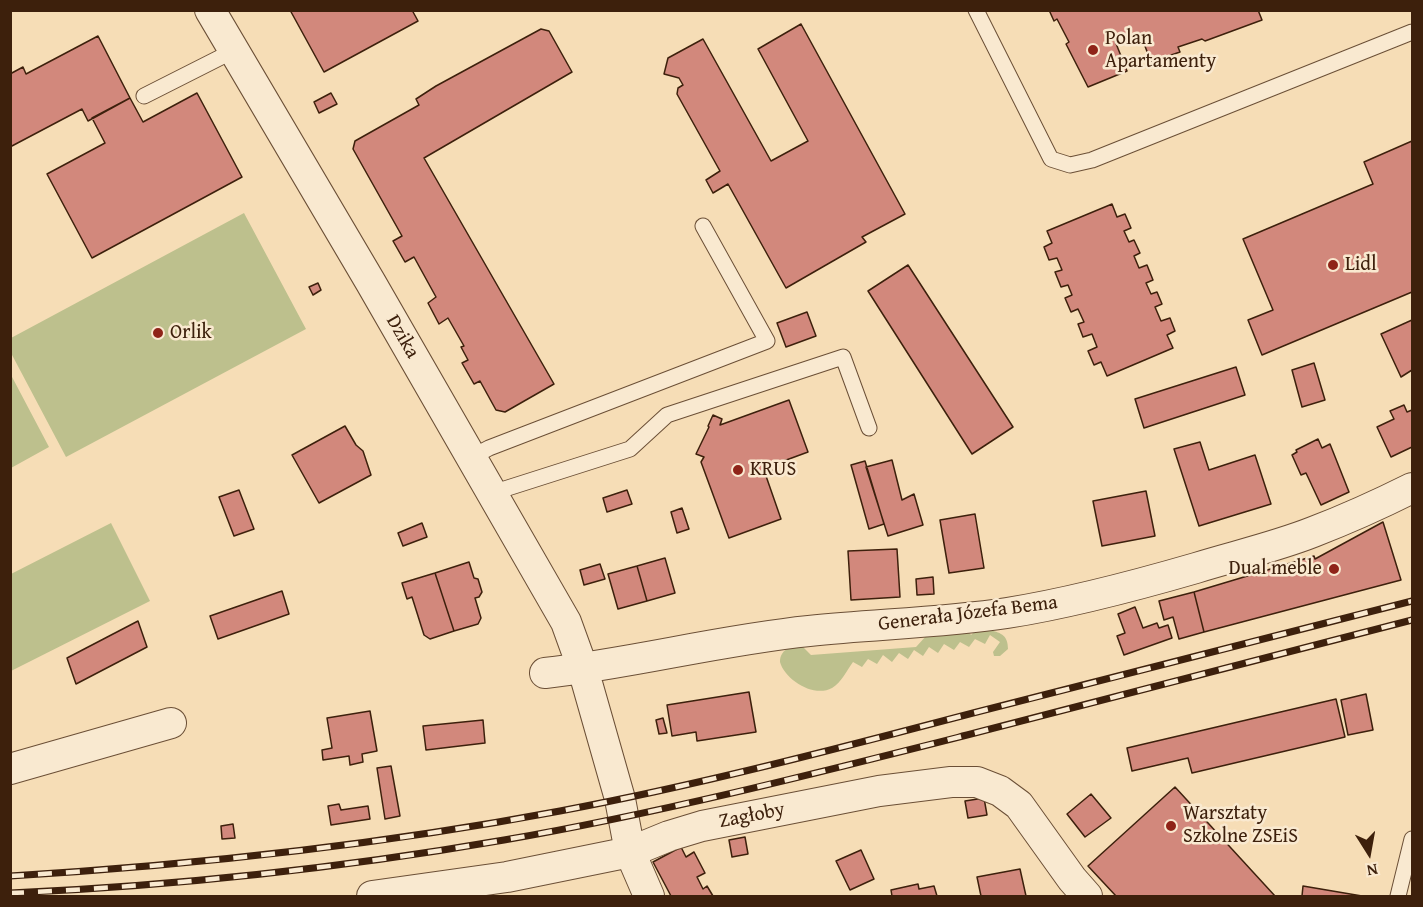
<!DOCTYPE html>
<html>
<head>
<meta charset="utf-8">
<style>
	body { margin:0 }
	#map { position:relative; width:1423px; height:907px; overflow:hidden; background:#f6ddb6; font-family:"Gentium Book Plus",serif }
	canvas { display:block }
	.frame { position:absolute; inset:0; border:12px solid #3d200c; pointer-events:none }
	.north { position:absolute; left:1339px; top:823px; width:60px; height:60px; -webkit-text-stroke:4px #f9e9d0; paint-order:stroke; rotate:169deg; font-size:16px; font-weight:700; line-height:24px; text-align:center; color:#3d200c }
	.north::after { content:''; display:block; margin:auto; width:21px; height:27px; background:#3d200c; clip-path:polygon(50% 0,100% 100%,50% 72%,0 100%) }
</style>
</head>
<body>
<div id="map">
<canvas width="1423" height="907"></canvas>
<div class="frame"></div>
<div class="north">N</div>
</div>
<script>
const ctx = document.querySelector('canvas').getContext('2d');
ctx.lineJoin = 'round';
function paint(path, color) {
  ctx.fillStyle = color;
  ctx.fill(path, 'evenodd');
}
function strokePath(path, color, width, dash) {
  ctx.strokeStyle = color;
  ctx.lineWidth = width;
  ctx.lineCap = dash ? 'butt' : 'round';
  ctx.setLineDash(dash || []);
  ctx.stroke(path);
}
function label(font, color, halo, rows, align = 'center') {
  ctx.font = font + ' "Gentium Book Plus",serif';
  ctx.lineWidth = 5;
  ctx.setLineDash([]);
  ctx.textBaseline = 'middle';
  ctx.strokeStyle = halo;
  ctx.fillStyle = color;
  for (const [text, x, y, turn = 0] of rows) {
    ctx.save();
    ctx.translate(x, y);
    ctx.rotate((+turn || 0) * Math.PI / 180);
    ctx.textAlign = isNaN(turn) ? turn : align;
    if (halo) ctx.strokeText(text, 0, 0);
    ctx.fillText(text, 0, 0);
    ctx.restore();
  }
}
const green = new Path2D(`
	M244 213 306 329 66 457 11 353V338Z
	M11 375 49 447 11 468H10Z
	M111 523 150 601 11 671V574Z
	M990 630C1002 633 1008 636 1008 649L1000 656H994L993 652 1000 642 990 635 985 644 975 639 969 647 960 642 954 650 944 644 938 653 929 647 923 656 914 650 908 659 899 653 892 662 883 655 877 664 868 659 862 667 853 662C847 670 841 683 832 688 814 698 785 680 780 662 780 650 790 646 801 645L811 655 916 647 927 635 969 632 971 635 975 631Z`);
const building = new Path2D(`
	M290 10H412L418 21 324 72Z
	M1049 10H1258L1262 20 1205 41 1202 39 1178 47 1180 52 1151 62 1140 33 1115 41 1127 71 1088 87 1066 44 1069 42 1057 19 1054 21Z
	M801 24 905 214 862 237 866 242 786 288 728 184 713 193 706 180 720 171 677 94 678 88 683 85 679 78 664 74 668 58 703 39 771 161 808 141 758 49Z
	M541 29 549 31 572 72 424 158 554 384 505 412 496 410 480 381 474 384 462 363 468 360 461 347 464 346 448 318 439 324 428 303 436 297 414 257 405 262 393 241 402 236 353 149 355 141 419 105 416 99 436 86Z
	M98 36 130 98 88 121 82 109 10 147V74L23 67 26 74Z
	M197 93 242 177 92 258 47 174 105 143 92 118 130 98 143 122Z
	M331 93 337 104 319 113 314 102Z
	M1412 141V292L1262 355 1248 320 1273 310 1243 239 1373 184 1364 162Z
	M1112 204 1117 217 1125 214 1131 228 1124 231 1129 242 1134 240 1140 253 1134 256 1139 268 1147 265 1153 280 1146 283 1151 294 1157 292 1162 304 1155 307 1161 321 1170 318 1175 331 1167 335 1173 348 1107 376 1101 362 1094 365 1088 351 1097 347 1092 334 1083 337 1078 324 1084 322 1078 309 1071 312 1065 298 1072 295 1068 285 1061 287 1055 272 1062 270 1057 258 1049 260 1044 247 1052 243 1047 231Z
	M908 265 1013 427 972 454 868 291Z
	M318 283 321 290 313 295 309 287Z
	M807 312 816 336 786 347 777 323Z
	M1412 320V370L1401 377 1381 334Z
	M1314 363 1325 400 1302 407 1292 370Z
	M1236 367 1245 395 1144 428 1135 399Z
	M789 400 808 452 770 466 773 473 766 476 781 519 729 538 701 462 704 457 696 454 709 427 708 426 713 415 722 419 720 425Z
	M1404 405 1407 412 1412 410V447L1391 457 1377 427 1394 419 1390 411Z
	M345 426 356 445 363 451 371 475 319 503 292 455Z
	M1318 439 1322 448 1330 444 1349 492 1321 505 1306 473 1301 475 1292 455 1297 452 1296 450Z
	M1200 442 1209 470 1255 455 1271 504 1199 526 1174 449Z
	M892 460 902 500 914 494 923 525 888 536 866 467Z
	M865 461 884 524 869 529 851 465Z
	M239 490 254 529 234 536 219 497Z
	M627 490 632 504 607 512 603 498Z
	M1146 491 1155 536 1102 546 1093 501Z
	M682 508 689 529 677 533 671 512Z
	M975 514 984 568 949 573 940 520Z
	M1383 522 1401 580 1204 632 1194 592 1314 556 1315 559Z
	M422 523 427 537 403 546 398 533Z
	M897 549 900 597 851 600 848 551Z
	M665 558 675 593 647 601 637 566Z
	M469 562 474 578 478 579 482 592 479 597 475 598 481 618 478 624 454 631 435 573Z
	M600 564 605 579 584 585 580 570Z
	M637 566 647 601 618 609 608 574Z
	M435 573 454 631 430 639 424 635 412 597 407 599 402 583Z
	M933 577 934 594 917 595 916 579Z
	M282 591 289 614 218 639 210 616Z
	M1194 592 1204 632 1179 639 1173 617 1164 620 1159 601Z
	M1135 607 1143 628 1157 623 1159 628 1168 625 1172 638 1124 655 1117 636 1125 633 1118 614Z
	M138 621 147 647 76 684 67 658Z
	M749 692 756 732 697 741 696 732 672 736 667 705Z
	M1366 694 1373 730 1348 735 1341 700Z
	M1336 699 1345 737 1192 773 1188 758 1132 771 1127 748Z
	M370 711 377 751 362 754 363 762 350 765 349 756 323 760 322 750 332 748 327 718Z
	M663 718 667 733 659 734 656 720Z
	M483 720 485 743 426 750 423 726Z
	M391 766 400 816 385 819 377 768Z
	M1175 787 1275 896H1116L1088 866Z
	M1091 794 1111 818 1085 837 1067 814Z
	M984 798 987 815 968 818 965 801Z
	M339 804 341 810 368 806 370 819 331 825 328 806Z
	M233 824 235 838 222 839 221 826Z
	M745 837 748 854 732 857 729 840Z
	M681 847 686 857 694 852 705 873 697 877 703 889 707 886 713 896H671L653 862Z
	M861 850 874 879 850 890 836 861Z
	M1020 869 1026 896H981L977 877Z
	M918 884 919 889 934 886 937 896H892L891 890Z
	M1303 886 1362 896H1302Z`);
const lane = new Path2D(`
	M976 10 1051 159 1070 165 1092 160 1412 32
	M144 96 235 50
	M472 457 489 448 767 341 703 226
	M492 493 630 449 667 415 843 357 869 428
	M1398 896 1412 839`);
const street = new Path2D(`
	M210 10 371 283 566 622 583 669 620 799 630 852 649 896
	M545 673C634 663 720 640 809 631 875 624 941 623 1007 613 1071 603 1134 586 1196 568 1235 556 1275 547 1313 532 1347 519 1380 504 1412 488
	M10 769 171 723
	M372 896 507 877 630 852 669 836 702 826 879 791 951 782H977L1000 791 1019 805 1072 879 1087 896`);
const rail = new Path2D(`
	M10 876C195 865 379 845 560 811 699 785 836 749 973 713 1120 676 1266 638 1412 601
	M10 893C176 886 341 868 504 840 660 813 813 774 967 735 1115 697 1264 658 1412 620`);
const markers = [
	[1093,50,6,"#8f2418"],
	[1333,265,6,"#8f2418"],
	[158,333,6,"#8f2418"],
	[738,470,6,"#8f2418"],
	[1334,569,6,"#8f2418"],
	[1171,826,6,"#8f2418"]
];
const poiNames = [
	["Polan",1105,39],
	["Apartamenty",1105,62],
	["Lidl",1345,265],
	["Orlik",170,333],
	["KRUS",750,470],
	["Dual meble",1322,569,"right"],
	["Warsztaty",1183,814],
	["Szkolne ZSEiS",1183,837]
];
const streetNames = [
	["Dzika",402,337,60],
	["Generała Józefa Bema",968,614,-7],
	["Zagłoby",752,816,-11]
];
paint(green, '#bdc08d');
paint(building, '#d2887c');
strokePath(building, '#3d200c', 1.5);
strokePath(lane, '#6b4f36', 17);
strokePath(street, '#6b4f36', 32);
strokePath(lane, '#f9e9d0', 15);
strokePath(street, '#f9e9d0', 30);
strokePath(rail, '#3d200c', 7);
strokePath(rail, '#f9e9d0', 4.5, [14]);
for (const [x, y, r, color] of markers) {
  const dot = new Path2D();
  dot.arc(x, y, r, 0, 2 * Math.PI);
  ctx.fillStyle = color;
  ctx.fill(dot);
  strokePath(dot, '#f9e9d0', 2);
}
label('20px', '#3d200c', '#f9e9d0', poiNames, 'left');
label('20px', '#3d200c', '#f9e9d0', streetNames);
</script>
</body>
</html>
